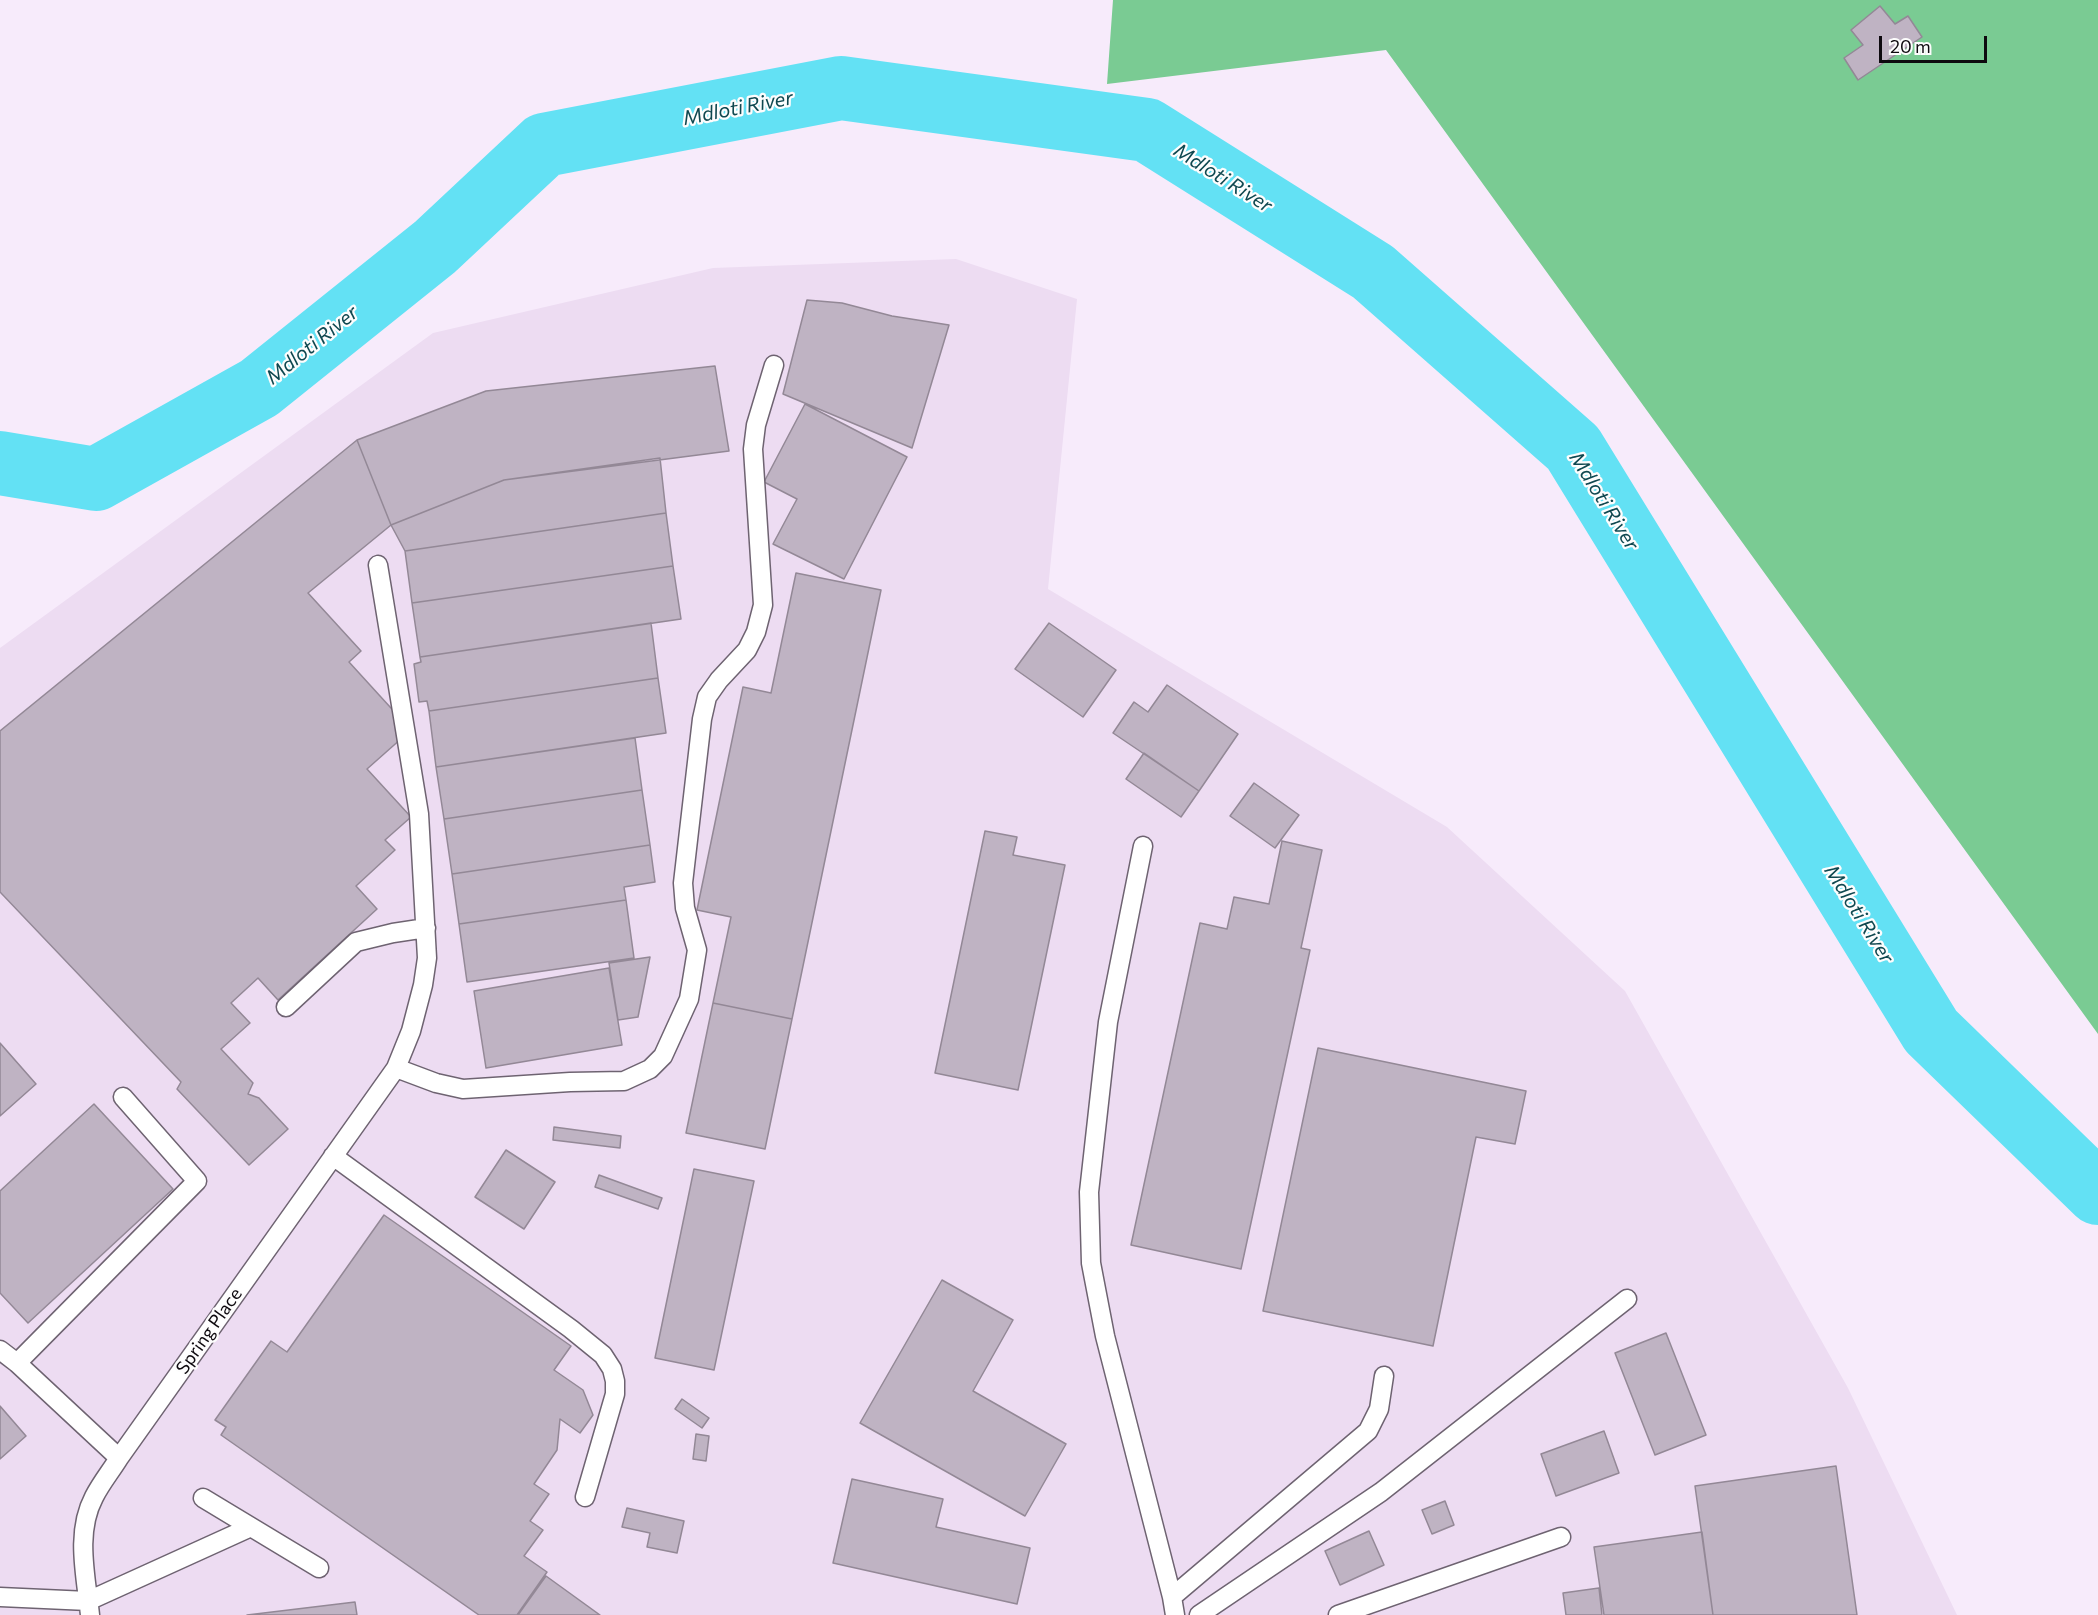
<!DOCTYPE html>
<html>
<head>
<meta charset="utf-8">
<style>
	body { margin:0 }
	#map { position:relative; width:2098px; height:1615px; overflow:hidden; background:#f7ebfb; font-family:Commissioner,sans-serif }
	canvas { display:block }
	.scale { position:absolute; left:1879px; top:36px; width:108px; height:27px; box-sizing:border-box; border:3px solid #0e0a0f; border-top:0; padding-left:8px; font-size:18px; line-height:21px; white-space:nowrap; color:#0e0a0f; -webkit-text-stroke:4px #fdfdfd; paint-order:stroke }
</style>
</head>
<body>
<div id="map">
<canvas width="2098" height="1615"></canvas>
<div class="scale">20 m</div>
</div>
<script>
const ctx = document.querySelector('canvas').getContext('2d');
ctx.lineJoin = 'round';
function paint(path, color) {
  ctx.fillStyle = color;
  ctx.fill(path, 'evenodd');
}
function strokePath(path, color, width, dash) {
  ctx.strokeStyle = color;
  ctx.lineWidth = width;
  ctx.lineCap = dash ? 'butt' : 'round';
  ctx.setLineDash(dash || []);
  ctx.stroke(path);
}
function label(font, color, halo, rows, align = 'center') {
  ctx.font = font + ' Commissioner,sans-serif';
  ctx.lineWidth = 4.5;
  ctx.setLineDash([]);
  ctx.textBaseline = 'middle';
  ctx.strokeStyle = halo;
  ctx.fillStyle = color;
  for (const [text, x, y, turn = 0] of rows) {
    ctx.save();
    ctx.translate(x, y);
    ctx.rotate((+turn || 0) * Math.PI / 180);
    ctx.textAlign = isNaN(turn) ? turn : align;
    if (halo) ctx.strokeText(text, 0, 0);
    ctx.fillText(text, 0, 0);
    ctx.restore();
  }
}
const built = new Path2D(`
	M956 259 1077 299 1048 589 1447 827 1625 991 1848 1388 1957 1615H0V648L433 333 713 268Z`);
const forest = new Path2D(`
	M1113 0H2098V1034L1386 50 1107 84Z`);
const river = new Path2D(`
	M0 463 96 479 259 388 435 247 544 145 841 88 1147 130 1373 272 1573 448 1931 1031 2098 1193`);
const building = new Path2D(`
	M1880 6 1895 24 1908 16 1922 37 1858 80 1844 58 1863 45 1851 30Z
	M807 300 842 303 892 316 949 325 912 448 783 394Z
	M715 366 729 451 504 480 391 525 357 440 486 391Z
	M805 404 907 457 844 579 773 544 797 499 764 482Z
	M357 440 391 525 308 593 361 651 349 662 411 730 367 769 411 817 385 840 395 850 356 886 377 909 278 1000 258 978 231 1003 250 1023 221 1049 253 1083 248 1094 259 1098 288 1129 249 1165 177 1089 181 1082 0 892V731Z
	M660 458 666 513 405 551 391 525 504 480Z
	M666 513 673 566 412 603 405 551Z
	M673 566 681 619 420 657 412 603Z
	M796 573 881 590 792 1019 713 1003 731 917 697 910 743 687 771 693Z
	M651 623 658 678 429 711 427 701 419 702 414 664 421 662 420 657Z
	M1049 623 1116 670 1083 717 1015 669Z
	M658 678 666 733 436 767 429 711Z
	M1167 685 1238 734 1199 791 1113 733 1134 702 1148 712Z
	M635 738 642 790 444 819 436 767Z
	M1144 753 1199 791 1181 817 1126 779Z
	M1254 783 1299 815 1275 848 1230 816Z
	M642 790 650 845 452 874 444 819Z
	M985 831 1017 837 1013 855 1065 865 1018 1090 935 1073Z
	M1282 841 1322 850 1301 948 1310 950 1241 1269 1131 1245 1200 923 1227 929 1234 897 1269 904Z
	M650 845 655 882 624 887 626 900 459 924 452 874Z
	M626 900 634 958 467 982 459 924Z
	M650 957 638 1017 618 1020 609 963Z
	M609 968 622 1045 486 1068 474 991Z
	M713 1003 792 1019 765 1149 686 1133Z
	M0 1043 36 1084 0 1116Z
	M1318 1048 1526 1091 1515 1144 1476 1137 1433 1346 1263 1311Z
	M94 1104 173 1189 28 1323 0 1293V1191Z
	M554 1127 621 1136 620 1148 553 1140Z
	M506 1150 555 1182 524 1229 475 1197Z
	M694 1169 754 1181 714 1370 655 1358Z
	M599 1175 662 1198 658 1209 595 1187Z
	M384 1215 571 1346 554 1370 583 1390 593 1415 580 1433 560 1419 557 1450 534 1484 549 1494 530 1521 543 1530 524 1556 547 1572 517 1615H479L221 1435 226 1427 215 1420 271 1341 287 1352Z
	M942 1280 1013 1320 973 1391 1066 1444 1025 1516 860 1423Z
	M1666 1333 1706 1435 1655 1455 1615 1353Z
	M682 1399 709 1418 702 1428 675 1409Z
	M0 1406 26 1436 0 1459Z
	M1604 1431 1619 1473 1556 1496 1541 1454Z
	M696 1434 709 1436 706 1461 693 1459Z
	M1836 1466 1857 1615H1713L1695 1486Z
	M852 1479 943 1499 936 1527 1030 1548 1017 1604 833 1563Z
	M1445 1501 1454 1525 1432 1534 1422 1510Z
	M627 1508 684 1521 677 1553 647 1547 650 1533 622 1527Z
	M1369 1531 1384 1565 1340 1585 1325 1551Z
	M1702 1532 1713 1615H1604L1594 1547Z
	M546 1576 600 1615H518Z
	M1599 1588 1602 1615H1566L1563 1593Z
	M355 1602 357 1615H247Z`);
const service = new Path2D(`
	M1143 846 1108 1022 1089 1192 1091 1263 1105 1336 1172 1597 1175 1615
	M286 1007 356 942 393 933 426 928
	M396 1068 436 1083 463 1089 570 1082 624 1081 650 1069 663 1056 689 999 697 950 685 908 683 883 702 719 707 697 719 680 747 650 756 632 763 605 753 449 756 425 774 365
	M333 1156 571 1329 603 1355 612 1369 615 1381V1394L585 1497
	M0 1350 17 1363 119 1458
	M17 1363 197 1181 123 1097
	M203 1498 319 1568
	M0 1597 88 1601 251 1527
	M1172 1597 1368 1431 1379 1409 1384 1376
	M90 1615C86 1576 75 1533 94 1497 101 1483 111 1471 119 1458L396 1068 411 1031 423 985 427 958 419 814 378 565
	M1199 1615 1381 1492 1627 1299
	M1338 1615 1561 1537`);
const streetNames = [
	["Spring Place",209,1331,-55]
];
const waterNames = [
	["Mdloti River",738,108,-11],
	["Mdloti River",1223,178,32],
	["Mdloti River",312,345,-39],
	["Mdloti River",1604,501,58],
	["Mdloti River",1859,914,58]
];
paint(built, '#eddcf2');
paint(forest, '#7acb93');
strokePath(river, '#63e1f4', 64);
paint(building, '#bfb3c3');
strokePath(building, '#938896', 1.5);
strokePath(service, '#6e6371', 21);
strokePath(service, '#fff', 18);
label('18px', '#0e0a0f', '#fdfdfd', streetNames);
label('italic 20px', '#0f4850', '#fdfdfd', waterNames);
</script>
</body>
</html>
